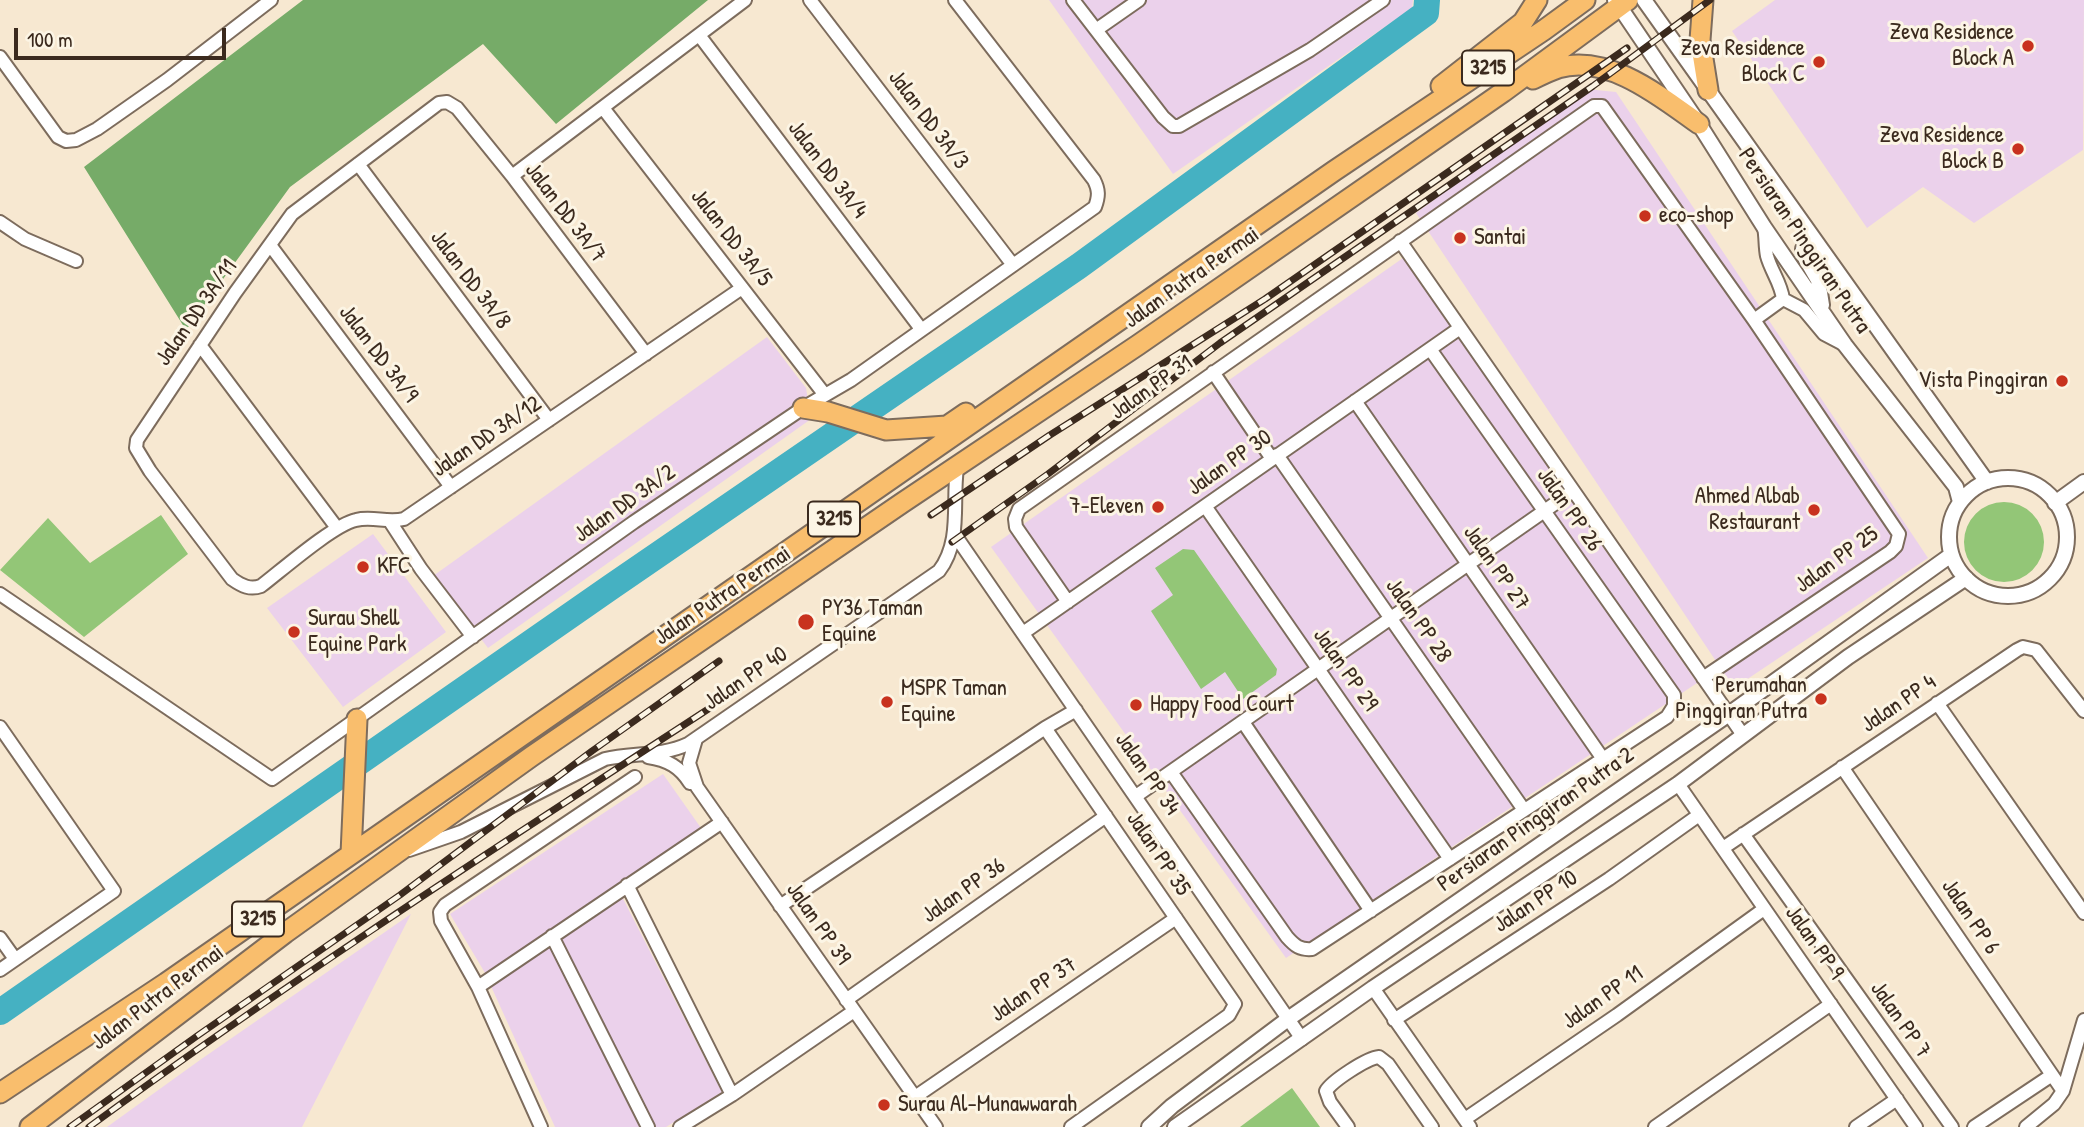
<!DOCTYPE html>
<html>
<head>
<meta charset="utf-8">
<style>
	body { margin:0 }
	#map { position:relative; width:2084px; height:1127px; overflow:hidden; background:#f7e8d1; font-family:"Patrick Hand",sans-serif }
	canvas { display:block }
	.scale { position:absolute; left:14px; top:28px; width:212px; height:32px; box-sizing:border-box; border:4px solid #3b2a1e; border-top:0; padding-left:9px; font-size:21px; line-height:24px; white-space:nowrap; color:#3b2a1e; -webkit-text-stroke:5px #fcf5e5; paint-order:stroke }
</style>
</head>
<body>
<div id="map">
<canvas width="2084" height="1127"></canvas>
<div class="scale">100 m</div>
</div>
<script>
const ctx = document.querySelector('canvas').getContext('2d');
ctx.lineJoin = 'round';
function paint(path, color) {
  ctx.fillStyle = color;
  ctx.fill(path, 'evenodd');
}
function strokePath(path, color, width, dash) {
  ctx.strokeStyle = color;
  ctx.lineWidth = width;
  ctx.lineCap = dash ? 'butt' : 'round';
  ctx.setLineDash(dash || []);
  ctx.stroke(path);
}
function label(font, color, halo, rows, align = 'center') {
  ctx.font = font + ' "Patrick Hand",sans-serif';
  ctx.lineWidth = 6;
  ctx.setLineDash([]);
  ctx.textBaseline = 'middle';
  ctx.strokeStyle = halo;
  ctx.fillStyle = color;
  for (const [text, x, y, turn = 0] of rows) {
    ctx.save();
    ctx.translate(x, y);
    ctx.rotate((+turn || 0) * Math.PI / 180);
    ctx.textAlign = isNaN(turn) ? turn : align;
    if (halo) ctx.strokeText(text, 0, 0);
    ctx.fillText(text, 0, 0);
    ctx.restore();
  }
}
const built = new Path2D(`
	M1049 0H1413L1412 8 1173 174Z
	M1775 0H2084L2083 150 1974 223 1923 187 1867 228 1732 31Z
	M1586 89 1616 92 1928 558 1734 688 1416 213Z
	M1403 258 1697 683 1286 958 991 547Z
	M767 337 806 388 811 419 488 648 433 576Z
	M373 534 446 632 343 707 267 608Z
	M663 774 701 828 616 885 722 1092 666 1127H555L485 973 450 914Z
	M411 914 302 1127H107L200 1060Z`);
const green = new Path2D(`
	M1964 542a40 40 0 1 1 80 0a40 40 0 1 1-80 0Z
	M161 515 188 554 84 637 0 570 48 518 90 563Z
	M1183 549 1194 550 1277 669 1276 675 1243 699 1225 672 1201 689 1151 611 1173 595 1155 568Z
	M1292 1088 1320 1127H1240Z`);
const forest = new Path2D(`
	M303 0H708L556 124 483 44 290 187 186 330 84 167Z`);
const river = new Path2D(`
	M0 1012 611 587 1079 266 1426 13 1427 0`);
const minor = new Path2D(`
	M810 0 1013 265
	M1073 0 1163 117 1173 126H1179L1310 50 1383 0
	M1096 30 1139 0
	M699 35 921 329
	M0 57 58 137 66 141 76 140 97 129 167 80 271 0
	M603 108 825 395
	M358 164 549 420
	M512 176 745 0
	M0 222 25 239 76 261
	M1764 227C1766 237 1765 246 1767 256 1771 271 1781 283 1783 299
	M1400 241 1743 735
	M270 245 451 487
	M1783 299 1804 310 1824 334 1845 345
	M1754 320 1783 299
	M200 345 337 528
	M646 354 512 176 457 108 447 102 439 103 292 214 235 293 137 440 136 448 150 471 232 579C242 586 250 590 261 586 282 570 333 525 356 520 372 516 388 523 404 519L742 288
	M1213 372 1272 459
	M1355 401 1603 759
	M1277 455 1524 810
	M1205 506 1450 859
	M391 523 421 569 473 637
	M955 535 1302 1039
	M0 594 272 779 634 522 803 408 851 380 1095 207C1099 196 1099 190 1094 180L955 0
	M1068 602 1016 527 1015 519 1019 509 1594 106H1602L1754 320 1899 534 1896 546 1890 552 1703 678
	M1023 633 1460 328
	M1937 703 2084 913
	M1243 722 1371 911
	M0 727 114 891 0 970
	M1045 728 1235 1004 1229 1015 1071 1127
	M696 739 689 763 697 787 936 1127
	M648 757C668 760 680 767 690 783
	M1842 767 2063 1091
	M1171 772 1287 937C1295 946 1300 950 1312 949L1667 717 1674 706V695L1430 349
	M1678 784 1916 1127
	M1136 796 1573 491
	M1743 834 1952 1127
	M1723 848 2017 650 2023 647 2036 650 2084 711
	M409 850 461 832 605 759C633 753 662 756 688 744L939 571C962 541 952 503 957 468
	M627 885 732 1095
	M780 906 1045 728 1076 710
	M552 936 648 1127
	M0 938 15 959
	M478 987 722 822
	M1373 988 1470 1127
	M846 1000 1106 816
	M1394 1020 1609 879 1699 815
	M915 1097 1176 918
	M1465 1119 1617 1015 1764 909
	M541 1127 478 987 441 921 440 912 445 905 635 777
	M680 1127 732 1095 854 1011
	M1348 1127 1330 1102 1326 1091C1332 1081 1367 1058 1379 1057L1388 1064 1432 1127
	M1655 1127 1831 1004
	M1856 1127 1897 1099
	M1974 1127 2052 1075
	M2026 1127 2054 1104 2063 1091 2084 1020`);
const tertiary = new Path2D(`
	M1615 0 1699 124 1764 227 1845 345 1956 487 1960 502
	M1644 0 1987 482
	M1812 237 1803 249 1804 256 1818 280 1822 305
	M1949 537a59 59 0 1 1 118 0a59 59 0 1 1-118 0Z
	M2055 503 2084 482
	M1149 1127 1172 1106 1288 1019 1729 714 1951 555
	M1175 1127 1373 988 1678 784 1848 657 1966 578`);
const primary = new Path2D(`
	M1703 0 1700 40 1708 90
	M1533 79C1541 75 1549 71 1558 68 1608 53 1661 97 1699 124
	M1441 86 1523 22 1537 0
	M803 408 828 412 886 430 947 426 966 413
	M351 854 357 719
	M0 1093 166 983 1334 171 1544 30 1585 0
	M30 1127 285 933 532 756 902 503 1138 345 1503 92 1628 0`);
const rail = new Path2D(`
	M931 515 1050 435 1265 299 1627 48
	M952 542 1048 474 1220 343 1593 86 1710 0
	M70 1127 197 1036 400 895 592 751 719 661
	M89 1127C300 973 520 832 739 689`);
const markers = [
	[2028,46,7,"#c8321e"],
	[1819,62,7,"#c8321e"],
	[2018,149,7,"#c8321e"],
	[1645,216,7,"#c8321e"],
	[1460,238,7,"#c8321e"],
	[2062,381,7,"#c8321e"],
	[1158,507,7,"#c8321e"],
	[1814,510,7,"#c8321e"],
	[363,567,7,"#c8321e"],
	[806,622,9,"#c8321e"],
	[294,632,7,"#c8321e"],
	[1821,699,7,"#c8321e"],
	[887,702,7,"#c8321e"],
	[1136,705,7,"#c8321e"],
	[884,1105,7,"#c8321e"]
];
const shields = [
	[1488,68,52],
	[834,519,52],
	[258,919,52]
];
const shieldNames = [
	["3215",1488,68],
	["3215",834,519],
	["3215",258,919]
];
const poiNames = [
	["Zeva Residence",2014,33,"right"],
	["Block A",2014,59,"right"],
	["Zeva Residence",1805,49,"right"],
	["Block C",1805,75,"right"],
	["Zeva Residence",2004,136,"right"],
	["Block B",2004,162,"right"],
	["eco-shop",1659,216],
	["Santai",1474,238],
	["Vista Pinggiran",2048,381,"right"],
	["Ahmed Albab",1800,497,"right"],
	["Restaurant",1800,523,"right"],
	["7-Eleven",1144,507,"right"],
	["KFC",377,567],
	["PY36 Taman",822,609],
	["Equine",822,635],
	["Surau Shell",308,619],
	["Equine Park",308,645],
	["Perumahan",1807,686,"right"],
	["Pinggiran Putra",1807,712,"right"],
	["MSPR Taman",901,689],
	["Equine",901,715],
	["Happy Food Court",1150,705],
	["Surau Al-Munawwarah",898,1105]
];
const streetNames = [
	["Jalan DD 3A/3",928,120,53],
	["Jalan DD 3A/4",827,170,53],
	["Jalan DD 3A/7",565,213,53],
	["Jalan DD 3A/5",731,238,52],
	["Persiaran Pinggiran Putra",1804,241,56],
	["Jalan Putra Permai",1192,278,-35],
	["Jalan DD 3A/8",470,280,53],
	["Jalan DD 3A/11",197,313,-55],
	["Jalan DD 3A/9",378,354,53],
	["Jalan PP 31",1152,388,-35],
	["Jalan DD 3A/12",487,437,-34],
	["Jalan PP 30",1230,463,-35],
	["Jalan DD 3A/2",625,504,-35],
	["Jalan PP 26",1569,510,55],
	["Jalan PP 25",1837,560,-36],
	["Jalan PP 27",1496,568,55],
	["Jalan Putra Permai",723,596,-34],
	["Jalan PP 28",1418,621,55],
	["Jalan PP 29",1345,670,55],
	["Jalan PP 40",746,679,-34],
	["Jalan PP 4",1899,704,-34],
	["Jalan PP 34",1147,774,55],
	["Persiaran Pinggiran Putra 2",1536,820,-35],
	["Jalan PP 35",1158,854,56],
	["Jalan PP 36",964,891,-35],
	["Jalan PP 10",1536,902,-33],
	["Jalan PP 6",1970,917,56],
	["Jalan PP 39",818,924,55],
	["Jalan PP 9",1814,943,55],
	["Jalan PP 37",1034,990,-34],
	["Jalan Putra Permai",158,998,-37],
	["Jalan PP 11",1603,998,-35],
	["Jalan PP 7",1900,1020,55]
];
paint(built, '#ebd1eb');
paint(green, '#93c677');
paint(forest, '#76ab68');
strokePath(river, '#45b1c2', 26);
strokePath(minor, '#7d6c5d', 16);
strokePath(tertiary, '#7d6c5d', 18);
strokePath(primary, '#7d6c5d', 23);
strokePath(minor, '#fff', 12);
strokePath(tertiary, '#fff', 14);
strokePath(primary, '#f9be6d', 19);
strokePath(rail, '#3b2a1e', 7);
strokePath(rail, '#fcf5e5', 4.5, [13]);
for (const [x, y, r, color] of markers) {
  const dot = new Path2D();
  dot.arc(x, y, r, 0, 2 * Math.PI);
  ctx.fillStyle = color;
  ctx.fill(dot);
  strokePath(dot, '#fcf5e5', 2.5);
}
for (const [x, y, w] of shields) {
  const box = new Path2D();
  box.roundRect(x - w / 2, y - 17.5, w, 35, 5);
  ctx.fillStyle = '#fcf5e5';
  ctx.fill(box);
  strokePath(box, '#3b2a1e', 2);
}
label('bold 21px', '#3b2a1e', null, shieldNames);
label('23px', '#3b2a1e', '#fcf5e5', poiNames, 'left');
label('23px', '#3b2a1e', '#fcf5e5', streetNames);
</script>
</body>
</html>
